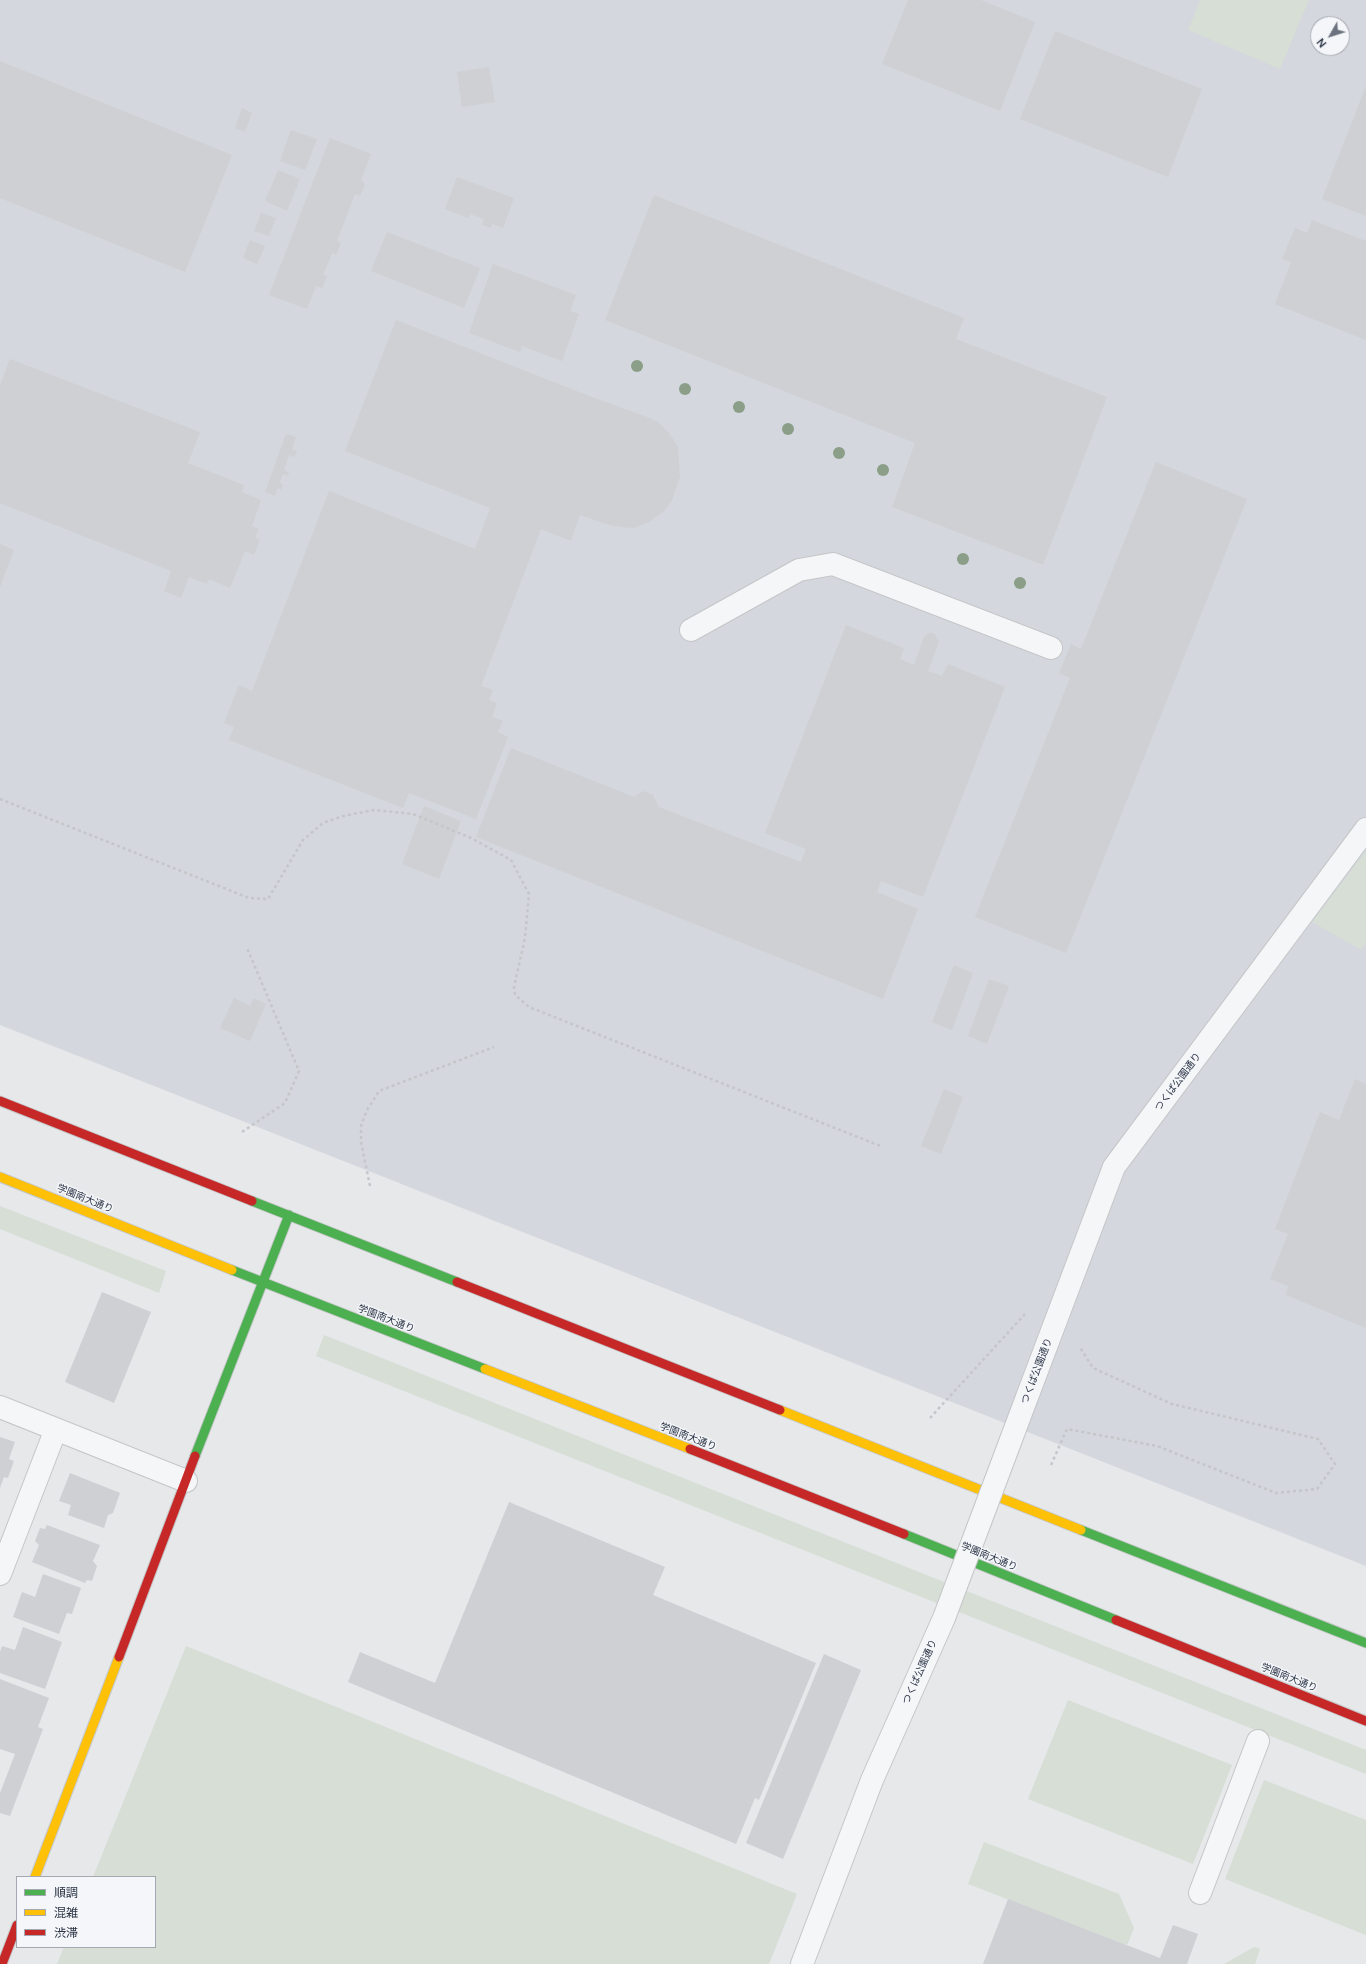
<!DOCTYPE html>
<html>
<head>
<meta charset="utf-8">
<style>
	body { margin:0 }
	#map { position:relative; width:1366px; height:1964px; overflow:hidden; background:#e6e8ea; font-family:Manrope,"Noto Sans JP",sans-serif }
	canvas { display:block }
	.legend { position:absolute; left:16px; top:1876px; width:140px; height:72px; box-sizing:border-box; background:#f4f6f9; border:1px solid #a4a8b1; margin:0; padding:5px 7px; list-style:none; font-size:12px; color:#2b3445 }
	.legend li { display:flex; align-items:center; gap:8px; height:20px }
	.legend b { width:20px; border:1px solid #a4a8b1 }
	.north { position:absolute; left:1310px; top:16px; width:40px; height:40px; box-sizing:border-box; background:#f4f6f9; border:1px solid #a4a8b1; border-radius:50%; rotate:231deg; font-size:11px; font-weight:700; line-height:16px; text-align:center; color:#2b3445 }
	.north::after { content:''; display:block; margin:auto; width:14px; height:18px; background:#6c737f; clip-path:polygon(50% 0,100% 100%,50% 72%,0 100%) }
</style>
</head>
<body>
<div id="map">
<canvas width="1366" height="1964"></canvas>
<ul class="legend">
<li><b style="height:5px;background:#4caf50"></b>順調</li>
<li><b style="height:5px;background:#ffc107"></b>混雑</li>
<li><b style="height:5px;background:#c62828"></b>渋滞</li>
</ul>
<div class="north">N</div>
</div>
<script>
const ctx = document.querySelector('canvas').getContext('2d');
ctx.lineJoin = 'round';
function paint(path, color) {
  ctx.fillStyle = color;
  ctx.fill(path, 'evenodd');
}
function strokePath(path, color, width, dash) {
  ctx.strokeStyle = color;
  ctx.lineWidth = width;
  ctx.lineCap = dash ? 'butt' : 'round';
  ctx.setLineDash(dash || []);
  ctx.stroke(path);
}
function label(font, color, halo, rows, align = 'center') {
  ctx.font = font + ' Manrope,"Noto Sans JP",sans-serif';
  ctx.lineWidth = 3;
  ctx.setLineDash([]);
  ctx.textBaseline = 'middle';
  ctx.strokeStyle = halo;
  ctx.fillStyle = color;
  for (const [text, x, y, turn = 0] of rows) {
    ctx.save();
    ctx.translate(x, y);
    ctx.rotate((+turn || 0) * Math.PI / 180);
    ctx.textAlign = isNaN(turn) ? turn : align;
    if (halo) ctx.strokeText(text, 0, 0);
    ctx.fillText(text, 0, 0);
    ctx.restore();
  }
}
const built = new Path2D(`
	M0 0H1366V1566L0 1025ZM1318 24H1342V48H1318Z`);
const green = new Path2D(`
	M1200 0H1309L1280 69 1188 30Z
	M1366 851V943L1361 950 1312 922Z
	M0 1206 166 1271 159 1293 0 1229Z
	M324 1335 1366 1750V1774L316 1356Z
	M186 1646 797 1894 769 1964H57L64 1947H155V1877H93Z
	M1068 1700 1232 1765 1193 1864 1028 1799Z
	M1264 1780 1366 1820V1935L1225 1879Z
	M984 1842 1119 1894 1134 1928 1127 1945 968 1884Z
	M1254 1947 1260 1949 1255 1964H1224Z`);
const building = new Path2D(`
	M908 0H981L1035 22 1000 111 882 64Z
	M1055 31 1202 89 1168 177 1020 119Z
	M0 61 232 155 185 272 0 198Z
	M489 67 495 102 462 107 457 72Z
	M1366 86V216L1322 199Z
	M242 108 252 113 245 132 235 128Z
	M291 130 317 139 305 170 280 161Z
	M330 138 371 154 361 180 365 184 360 196 355 194 337 241 341 243 336 255 332 253 323 275 327 276 322 288 316 286 307 309 269 295Z
	M278 170 300 179 287 211 265 201Z
	M457 177 514 198 503 228 492 224 491 228 482 225 484 219 470 214 468 218 445 209Z
	M654 195 964 318 956 339 1107 397 1043 565 892 507 915 443 605 320Z
	M261 213 276 218 269 236 254 231Z
	M1312 220 1366 241V340L1275 304 1291 262 1282 259 1295 228 1307 233Z
	M387 232 480 268 464 308 371 271Z
	M250 240 265 246 257 264 243 258Z
	M493 264 576 295 570 311 579 314 562 361 522 346 520 352 469 333Z
	M396 320 592 397 647 417 658 422 669 433 678 447 680 477 672 500 664 511 649 522 633 528 621 527 609 525 580 515 571 541 541 529 481 686 493 690 489 700 497 703 492 717 503 721 498 732 508 737 476 819 409 793 403 808 229 740 234 727 224 723 239 685 252 691 329 491 475 549 490 508 345 451Z
	M10 359 200 432 188 463 244 485 242 492 261 500 252 526 259 529 255 538 260 539 254 555 245 551 230 588 209 579 207 584 189 577 181 598 164 591 171 571 0 503V385Z
	M286 434 296 437 292 449 297 451 294 457 289 455 284 470 289 473 288 476 283 474 280 482 283 485 281 490 278 488 275 496 265 492Z
	M1156 462 1247 499 1066 953 975 917 1070 678 1059 673 1071 644 1081 649Z
	M0 544 14 550 0 587Z
	M846 625 904 648 900 659 914 665 924 637 929 633H934L939 642 928 671 942 676 948 664 1005 687 923 897 881 881 877 892 918 909 883 999 476 837 511 748 634 797 643 791 653 795 659 807 801 862 806 849 765 833Z
	M424 806 461 821 439 879 402 864Z
	M954 965 973 973 952 1030 932 1022Z
	M989 979 1009 986 987 1044 968 1036Z
	M234 998 250 1006 254 998 266 1004 250 1041 220 1028Z
	M1355 1079 1366 1084V1328L1286 1295 1288 1286 1270 1279 1288 1234 1275 1229 1320 1112 1339 1120Z
	M944 1089 963 1097 941 1154 921 1146Z
	M102 1292 151 1312 114 1403 65 1382Z
	M0 1437 15 1442 9 1459 14 1461 8 1478 4 1477 0 1488Z
	M70 1473 120 1493 113 1513 108 1515 104 1528 68 1515 71 1505 59 1501Z
	M509 1502 665 1567 653 1595 816 1663 759 1800 755 1798 736 1844 348 1682 360 1652 435 1683Z
	M47 1525 100 1545 93 1561 97 1566 92 1581 87 1580 85 1583 32 1562 39 1545 35 1541 40 1528 45 1529Z
	M43 1574 81 1588 72 1614 67 1613 59 1634 13 1617 22 1592 35 1597Z
	M23 1627 62 1642 45 1689 0 1673V1652L2 1646 15 1650Z
	M824 1654 861 1670 783 1859 746 1843Z
	M0 1679 49 1698 38 1727 43 1729 10 1816 0 1813V1793L15 1754 0 1749Z
	M1008 1899 1160 1958 1173 1925 1198 1934 1187 1964H983Z`);
const path = new Path2D(`
	M0 799 249 898 268 899 303 840 323 823 343 816 374 810 413 814 471 838 511 860 529 894 525 938 514 987 515 995 529 1007 883 1147
	M242 1132 285 1103 299 1071 247 948
	M370 1186 361 1142V1126L367 1110 379 1091 494 1047
	M930 1418 1025 1314
	M1051 1465 1067 1429 1157 1446 1276 1493 1317 1489 1335 1464 1318 1439 1172 1404 1093 1368 1079 1346`);
const street = new Path2D(`
	M691 630 799 570 833 564 1051 648
	M1027 1397 1114 1167 1366 829
	M0 1407 186 1481
	M0 1574 56 1429
	M1200 1893 1258 1741
	M802 1964 872 1780 908 1699`);
const fast = new Path2D(`
	M252 1201 457 1282
	M232 1270 485 1369
	M195 1456 289 1215
	M1081 1530 1366 1643
	M904 1534 1116 1620`);
const slow = new Path2D(`
	M0 1177 232 1270
	M485 1369 690 1449
	M780 1410 1081 1530
	M35 1877 119 1657`);
const jam = new Path2D(`
	M0 1101 252 1201
	M457 1282 780 1410
	M690 1449 904 1534
	M1116 1620 1366 1721
	M119 1657 195 1456
	M2 1964 17 1925`);
const streetBridge = new Path2D(`
	M908 1699 944 1618 1027 1397`);
const trees = [
	[637,366],
	[685,389],
	[739,407],
	[788,429],
	[839,453],
	[883,470],
	[963,559],
	[1020,583]
];
const streetNames = [
	["つくば公園通り",1178,1082,-53],
	["学園南大通り",85,1199,22],
	["学園南大通り",386,1319,21],
	["つくば公園通り",1037,1371,-69],
	["学園南大通り",688,1437,21],
	["学園南大通り",989,1557,22],
	["つくば公園通り",920,1672,-66],
	["学園南大通り",1289,1678,22]
];
paint(built, '#d4d7dd');
paint(green, '#d6ded6');
paint(building, '#ced0d3');
strokePath(street, '#c4c6c8', 24);
strokePath(fast, '#c4c6c8', 11);
strokePath(slow, '#c4c6c8', 11);
strokePath(jam, '#c4c6c8', 11);
strokePath(path, '#c5c6ca', 2.5, [3, 3]);
strokePath(street, '#f5f6f7', 22);
strokePath(fast, '#4caf50', 9);
strokePath(slow, '#ffc107', 9);
strokePath(jam, '#c62828', 9);
strokePath(streetBridge, '#c4c6c8', 24, []);
strokePath(streetBridge, '#f5f6f7', 22);
ctx.fillStyle = '#8a9e88';
for (const [x, y] of trees) {
  ctx.beginPath();
  ctx.arc(x, y, 6, 0, 2 * Math.PI);
  ctx.fill();
}
label('10px', '#2b3445', '#f4f6f9', streetNames);
</script>
</body>
</html>
